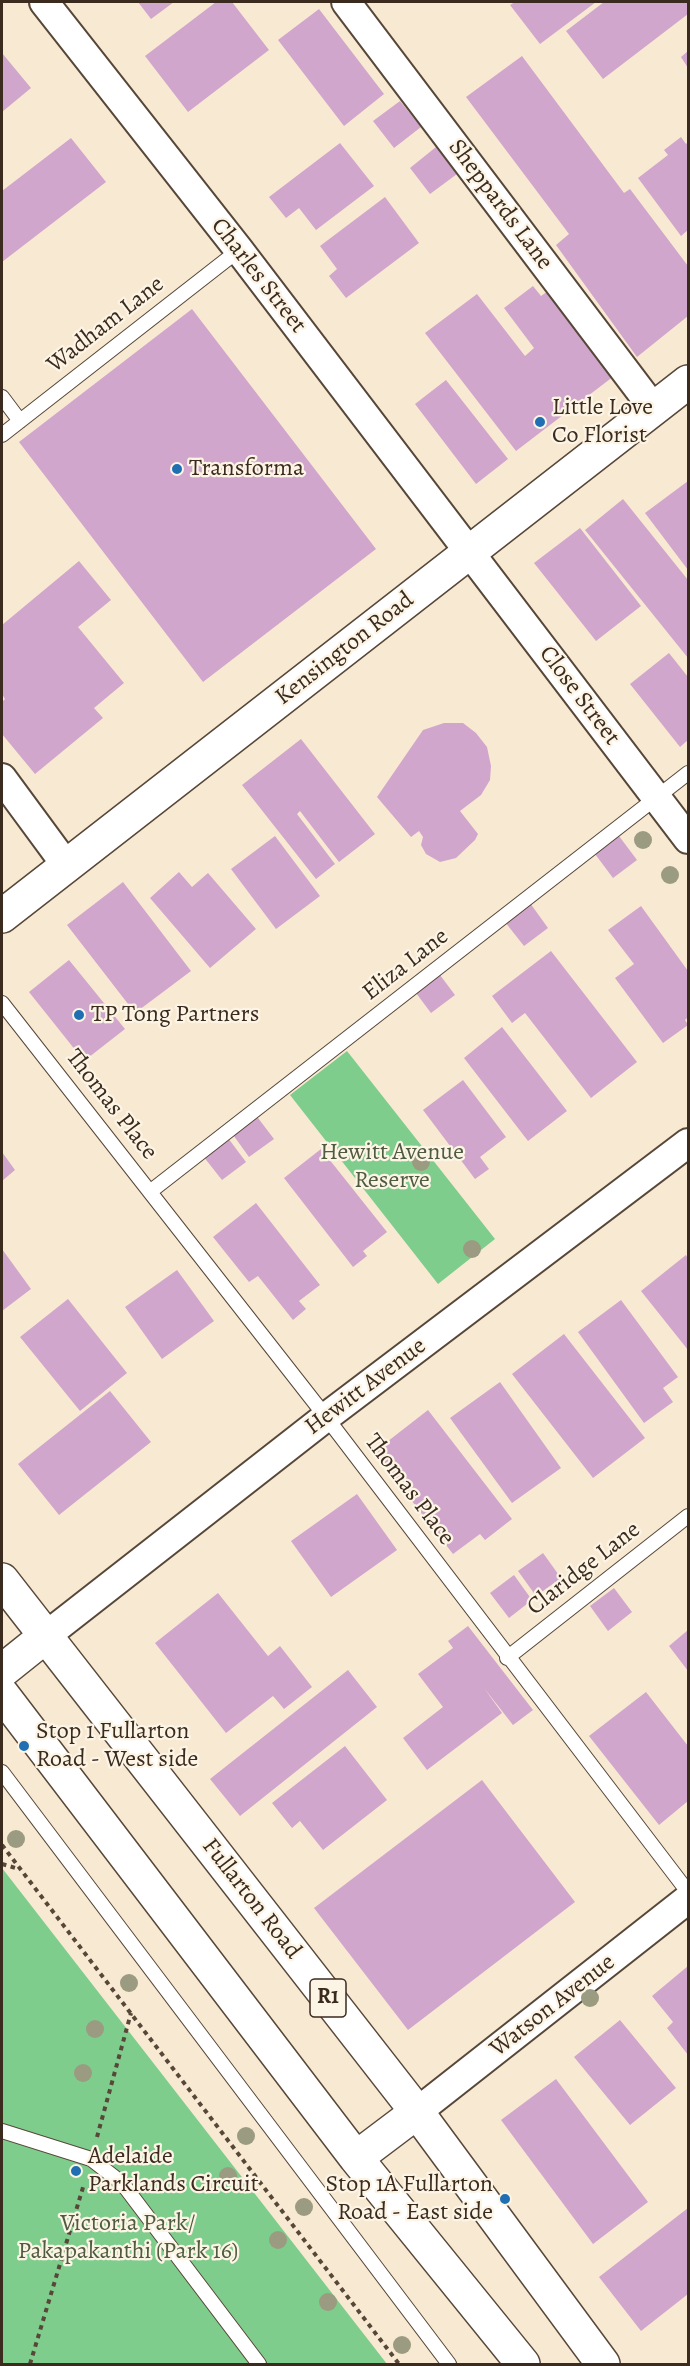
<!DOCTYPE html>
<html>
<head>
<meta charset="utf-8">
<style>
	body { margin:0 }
	#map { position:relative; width:690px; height:2366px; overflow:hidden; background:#f8e9d2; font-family:Alegreya,serif }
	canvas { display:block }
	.frame { position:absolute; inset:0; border:3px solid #3b2a1e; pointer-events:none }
</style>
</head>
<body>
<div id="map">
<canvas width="690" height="2366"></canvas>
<div class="frame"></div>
</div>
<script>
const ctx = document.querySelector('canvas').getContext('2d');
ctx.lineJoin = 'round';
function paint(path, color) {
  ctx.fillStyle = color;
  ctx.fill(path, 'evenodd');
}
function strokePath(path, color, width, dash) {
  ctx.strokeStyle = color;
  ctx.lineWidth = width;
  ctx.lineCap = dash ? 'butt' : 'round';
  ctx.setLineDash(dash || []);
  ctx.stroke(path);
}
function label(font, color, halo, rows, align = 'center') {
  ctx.font = font + ' Alegreya,serif';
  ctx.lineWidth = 4.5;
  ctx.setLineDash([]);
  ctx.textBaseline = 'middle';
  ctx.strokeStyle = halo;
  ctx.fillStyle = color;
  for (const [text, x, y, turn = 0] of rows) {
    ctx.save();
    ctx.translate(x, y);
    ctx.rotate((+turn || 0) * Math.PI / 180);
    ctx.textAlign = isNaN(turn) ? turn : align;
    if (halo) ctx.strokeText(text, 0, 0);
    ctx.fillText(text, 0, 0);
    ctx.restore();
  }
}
const green = new Path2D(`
	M347 1051 495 1239 438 1284 290 1095Z
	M2 1868 387 2364H2Z`);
const building = new Path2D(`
	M138 2H174L151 19Z
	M216 2H232L269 50 188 112 145 56Z
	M515 2H596L540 44 510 5Z
	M604 2H688V14L603 79 566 31Z
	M319 9 384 94 344 126 278 40Z
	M688 51V68L681 57Z
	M2 53 31 88 2 112Z
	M522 56 624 193 630 189 688 266V316L637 357 556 245 569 234 466 97Z
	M400 101 421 127 394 148 373 121Z
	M681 137 686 144 688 142V230L681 236 638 178 668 155 664 150Z
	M71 138 106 182 2 262V191Z
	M340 143 374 186 316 230 299 208 286 218 269 197Z
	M436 147 457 174 430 194 410 168Z
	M385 197 419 243 346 298 329 276 337 269 320 246Z
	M533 286 541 296 548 291 614 376 516 451 425 333 477 294 525 356 534 348 504 308Z
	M192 309 376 549 203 682 19 442Z
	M446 380 508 459 476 484 415 404Z
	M688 481V570L645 513Z
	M623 499 688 580V658L585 530Z
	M580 528 641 606 596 641 534 563Z
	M79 561 111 600 78 627 124 683 94 708 103 718 35 774 2 734V702L5 699 2 694V625Z
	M669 653 688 677V740L680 747 630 684Z
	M444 723H463L476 733 487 747 491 766 490 780 481 795 460 811 478 834 475 840 456 858 440 862 426 854 421 845 423 837 419 831 411 837 377 797 423 730Z
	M301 739 375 834 339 862 300 811 297 814 335 864 316 879 242 785Z
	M275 836 320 896 276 929 231 869Z
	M619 836 637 860 613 878 595 854Z
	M179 872 192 887 208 873 256 929 210 968 150 898Z
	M123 882 191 971 135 1013 67 925Z
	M530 903 548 928 524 946 505 922Z
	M641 906 688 971V1017L685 1020 688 1025 663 1043 615 978 634 964 608 930Z
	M551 951 637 1062 591 1098 525 1013 512 1023 492 996Z
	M69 960 125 1029 84 1061 29 992Z
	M437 971 455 995 431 1013 413 989Z
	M502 1027 567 1111 528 1141 464 1058Z
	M463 1080 506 1137 480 1157 489 1169 475 1179 423 1110Z
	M255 1114 274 1139 249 1157 231 1132Z
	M228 1138 246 1162 222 1180 203 1156Z
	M321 1149 387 1232 363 1251 367 1256 353 1267 284 1178Z
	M2 1152 15 1170 2 1181Z
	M256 1203 320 1285 299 1301 306 1309 293 1320 258 1276 249 1282 213 1237Z
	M2 1249 31 1289 2 1311Z
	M686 1255 688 1259V1350L641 1291Z
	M177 1270 214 1321 162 1359 125 1307Z
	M68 1299 127 1373 80 1411 20 1337Z
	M621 1300 678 1377 663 1388 673 1402 644 1423 578 1332Z
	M564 1334 645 1438 593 1478 512 1374Z
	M500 1382 561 1468 512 1503 450 1418Z
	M110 1391 151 1442 59 1515 18 1464Z
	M428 1410 512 1519 485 1540 480 1534 453 1554 374 1452Z
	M357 1494 397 1550 331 1597 291 1541Z
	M543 1553 561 1578 536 1596 518 1571Z
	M514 1575 532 1600 509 1618 490 1593Z
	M614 1588 632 1612 608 1631 590 1606Z
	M218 1593 268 1656 280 1646 312 1687 284 1709 273 1696 226 1733 155 1643Z
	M468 1626 533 1710 513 1725 484 1688 502 1713 427 1770 403 1738 443 1707 418 1674 453 1648 448 1641Z
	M688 1630V1671L669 1646Z
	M348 1670 377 1707 240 1816 210 1779Z
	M646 1692 688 1746V1801L659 1825 589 1736Z
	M345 1746 387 1800 323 1850 300 1821 292 1828 272 1803Z
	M482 1780 575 1902 408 2030 314 1908Z
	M688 1966V2055L667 2028 673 2022 652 1996Z
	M620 2020 676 2088 630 2125 574 2057Z
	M556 2079 648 2202 593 2244 501 2120Z
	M688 2208V2294L641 2331 599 2277Z`);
const path = new Path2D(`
	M2 1845 399 2364
	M2 1864 19 1869
	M97 2137 131 2013
	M30 2364 84 2184`);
const lane = new Path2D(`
	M2 397 20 421
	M2 435 239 250
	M2 1003 326 1417 688 1892
	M151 1191 688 773
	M507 1658 688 1516
	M2 1772 449 2364
	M2 2131 91 2159 122 2183 259 2364`);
const street = new Path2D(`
	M44 2 239 250 688 839
	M346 2 654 409
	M2 778 66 865
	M47 1635 326 1417 688 1143
	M417 2112 688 1899`);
const secondary = new Path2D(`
	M2 916 688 382`);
const highway = new Path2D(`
	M2 1580 417 2112 603 2364
	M2 1671 47 1635
	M2 1694 356 2158 523 2364
	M356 2158 417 2112`);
const trees = [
	[643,840],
	[670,875],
	[421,1162],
	[472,1249],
	[16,1839],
	[129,1983],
	[590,1998],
	[95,2029],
	[83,2073],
	[246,2136],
	[228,2176],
	[304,2207],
	[278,2240],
	[328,2302],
	[402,2345]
];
const markers = [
	[540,422,6,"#1f6fb2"],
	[177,469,6,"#1f6fb2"],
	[79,1015,6,"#1f6fb2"],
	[24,1746,6,"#1f6fb2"],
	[76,2171,6,"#1f6fb2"],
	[505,2199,6,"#1f6fb2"]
];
const shields = [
	[328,1998,36]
];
const shieldNames = [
	["R1",328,1998]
];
const streetNames = [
	["Sheppards Lane",500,205,53],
	["Charles Street",258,276,52],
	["Wadham Lane",106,325,-38],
	["Kensington Road",345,649,-38],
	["Close Street",579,696,53],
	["Eliza Lane",406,965,-38],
	["Thomas Place",111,1105,52],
	["Hewitt Avenue",366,1387,-37],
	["Thomas Place",409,1490,53],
	["Claridge Lane",584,1569,-38],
	["Fullarton Road",251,1899,52],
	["Watson Avenue",553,2006,-38]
];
const poiNames = [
	["Little Love",552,408],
	["Co Florist",552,436],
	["Transforma",189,469],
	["TP Tong Partners",91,1015],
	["Stop 1 Fullarton",36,1732],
	["Road - West side",36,1760],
	["Adelaide",88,2157],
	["Parklands Circuit",88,2185],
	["Stop 1A Fullarton",493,2185,"right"],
	["Road - East side",493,2213,"right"]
];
const parkNames = [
	["Hewitt Avenue",392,1153],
	["Reserve",392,1181],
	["Victoria Park/",128,2224],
	["Pakapakanthi (Park 16)",128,2252]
];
paint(green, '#7fcd8c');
paint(building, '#d1a6cc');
strokePath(lane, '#574739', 16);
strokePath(street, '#574739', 32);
strokePath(secondary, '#574739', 36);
strokePath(highway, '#574739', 36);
strokePath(path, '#574739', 4, [4.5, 4.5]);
strokePath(lane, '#fff', 14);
strokePath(street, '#fff', 28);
strokePath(secondary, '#fff', 33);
strokePath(highway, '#fff', 33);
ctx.fillStyle = '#9b9b81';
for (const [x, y] of trees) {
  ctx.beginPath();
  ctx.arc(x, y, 9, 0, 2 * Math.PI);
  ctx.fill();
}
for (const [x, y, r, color] of markers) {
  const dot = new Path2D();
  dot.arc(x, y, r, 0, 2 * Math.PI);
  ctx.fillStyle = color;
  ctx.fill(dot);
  strokePath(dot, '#fcf5e5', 2);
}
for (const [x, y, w] of shields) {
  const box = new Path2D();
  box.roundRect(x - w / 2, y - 19, w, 38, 4.5);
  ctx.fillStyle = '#fcf5e5';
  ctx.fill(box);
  strokePath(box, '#3b2a1e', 1.5);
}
label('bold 22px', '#3b2a1e', null, shieldNames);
label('24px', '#3b2a1e', '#fcf5e5', streetNames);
label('24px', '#3b2a1e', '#fcf5e5', poiNames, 'left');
label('24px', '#4f5b3f', '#fcf5e5', parkNames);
</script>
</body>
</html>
